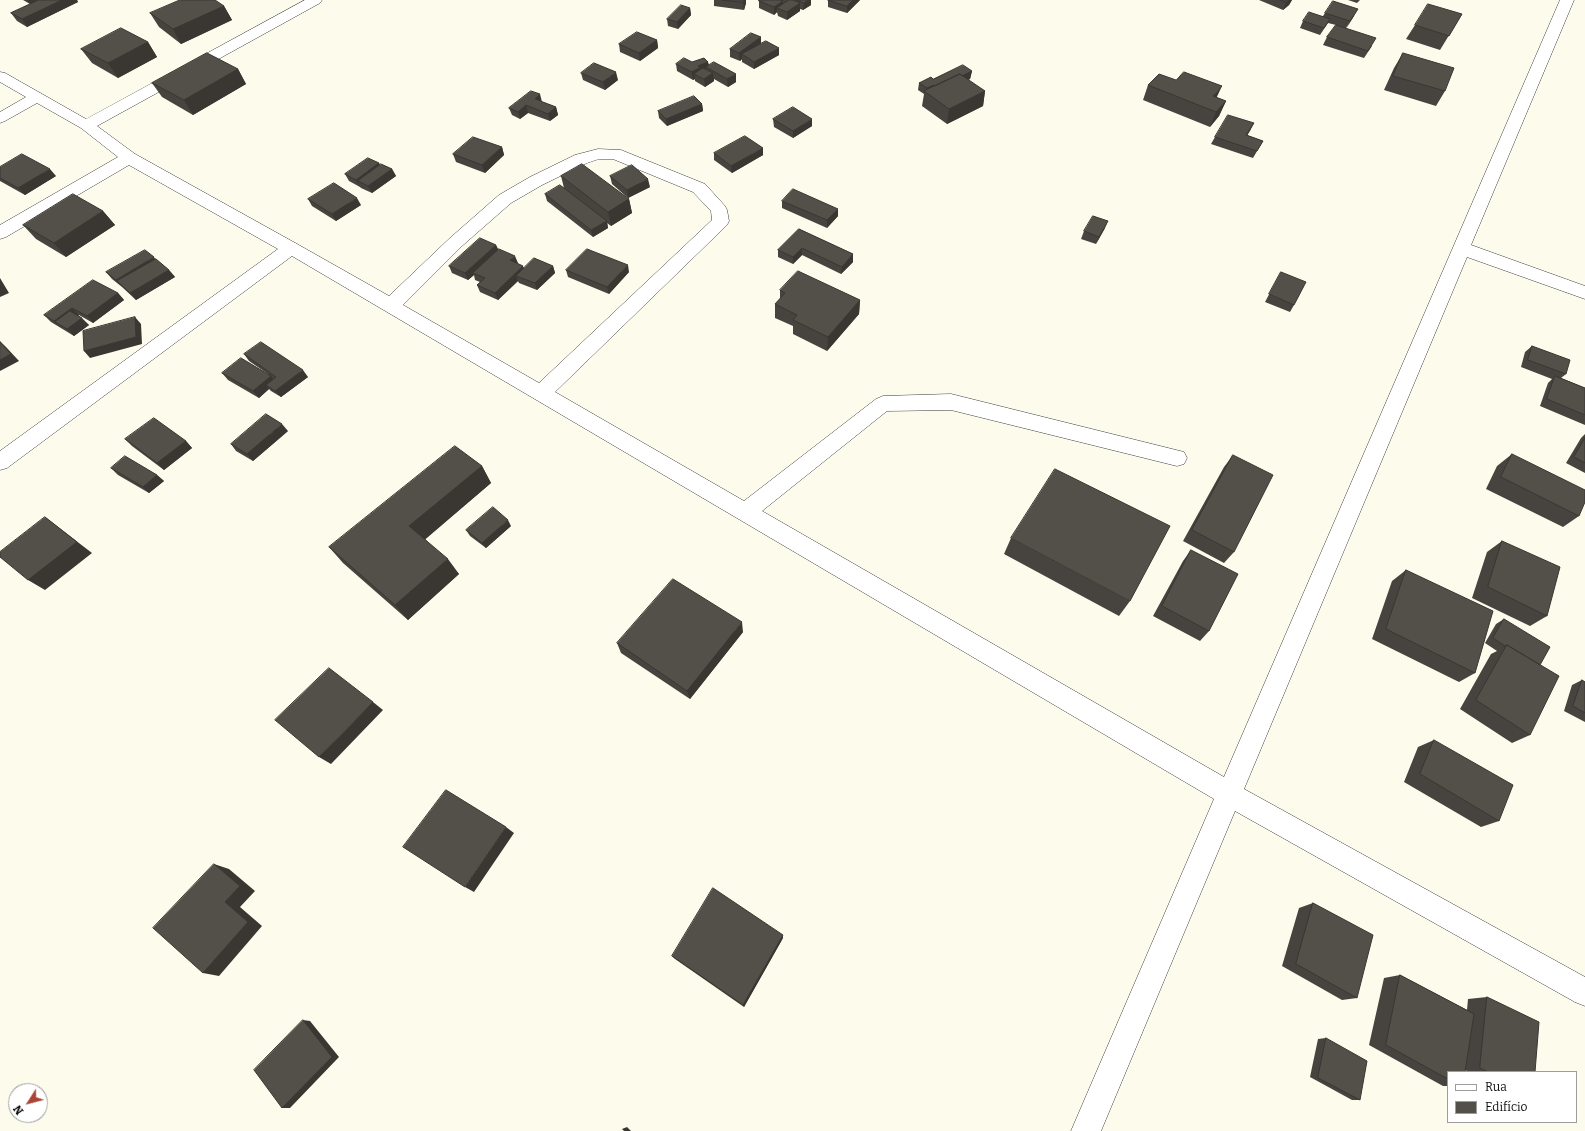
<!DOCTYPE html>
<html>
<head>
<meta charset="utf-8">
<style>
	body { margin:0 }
	#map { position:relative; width:1585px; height:1131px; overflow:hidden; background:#fdfcec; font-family:Bitter,serif }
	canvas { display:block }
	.legend { position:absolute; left:1447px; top:1071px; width:130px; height:52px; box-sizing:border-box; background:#fff; border:1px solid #9d9d9d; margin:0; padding:5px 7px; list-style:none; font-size:12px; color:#0b0b0b }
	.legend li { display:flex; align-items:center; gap:8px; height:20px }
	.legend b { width:20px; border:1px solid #9d9d9d }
	.north { position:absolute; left:8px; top:1083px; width:40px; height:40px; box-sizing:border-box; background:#fff; border:1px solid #9d9d9d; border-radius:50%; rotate:234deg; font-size:11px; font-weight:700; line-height:16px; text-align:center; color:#0b0b0b }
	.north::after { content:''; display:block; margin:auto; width:14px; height:18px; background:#aa4535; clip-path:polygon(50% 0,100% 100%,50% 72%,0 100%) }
</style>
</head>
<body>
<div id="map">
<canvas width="1585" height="1131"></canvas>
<ul class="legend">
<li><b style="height:5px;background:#fff"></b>Rua</li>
<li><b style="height:11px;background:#534f49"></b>Edifício</li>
</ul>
<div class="north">N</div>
</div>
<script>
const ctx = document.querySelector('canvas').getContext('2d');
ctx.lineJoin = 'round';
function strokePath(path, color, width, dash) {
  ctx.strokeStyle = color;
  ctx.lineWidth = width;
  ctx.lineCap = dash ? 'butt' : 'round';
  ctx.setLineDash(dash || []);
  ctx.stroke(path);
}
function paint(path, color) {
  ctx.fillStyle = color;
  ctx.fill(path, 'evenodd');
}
const minor = new Path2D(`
	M305 0H322L320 3 97 126 135 154 297 244 389 296 450 238 499 195 530 177 575 155 598 149 621 150 705 184 725 206 727 210 729 221 727 225 555 392 744 501 876 399 883 396 951 394 1184 452 1187 458 1184 464 1177 466 951 410 887 411 762 511 1224 777 1560 0H1574L1471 245 1585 286V299L1467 257 1244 789 1585 977V1006L1575 1002 1235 811 1101 1131H1071L1214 799 292 256 7 468 0 470V451L278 249 129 165 6 237 0 239V225L118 157 81 128 37 103 5 121 0 123V112L26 97 0 82V72L5 73 86 119ZM599 159H613L693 192 711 211 712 220 539 383 403 305 462 246 511 203 542 185 587 163Z`);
const wall = new Path2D(`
	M23 0H38L30 4Z
	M39 0H77L78 2 27 27 17 21 11 13Z
	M714 0H746V3L744 10 714 6Z
	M759 0H811V5L803 10 800 9V11L787 20 778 16 777 12 774 15 759 8Z
	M828 0H860L847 13 828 7Z
	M1259 0H1292L1289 5 1283 10Z
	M1348 0H1360L1357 3Z
	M224 6 232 20 181 44 159 27 150 13Z
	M690 8 691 15 678 29 668 26 667 19Z
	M1325 13 1354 16 1346 28 1372 46 1364 58 1323 45 1327 37 1336 25 1328 23 1320 35 1300 28 1303 21 1323 16Z
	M1462 14 1440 50 1406 39 1415 25Z
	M761 37V44L779 55 754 69 742 62V59L740 61 730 57V49Z
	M657 40 658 48 640 61 620 52 619 44Z
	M148 42 157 57 118 78 92 63 81 49Z
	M1403 53 1445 91 1436 106 1384 90 1394 68Z
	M692 62H708L709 65 736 82 728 87 714 79V81L705 87 695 81V79L693 80 677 71 676 64Z
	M238 69 246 84 193 115 162 97 152 83Z
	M972 71 970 79 968 80 985 91 983 106 947 124 922 106 924 94 918 90 919 83 933 79Z
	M581 73 618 80 605 90 583 80Z
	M1148 85 1217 98 1226 101 1219 116 1210 127 1143 100Z
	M542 102 556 107 558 115 550 121 528 113 520 119 512 115 509 108Z
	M702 104 703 111 667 126 659 118 658 111Z
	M773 119 812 126 793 138 774 127Z
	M1254 123 1247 135 1263 141 1253 158 1211 144 1215 137Z
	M502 147 504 155 485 173 456 162 453 154Z
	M714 153 763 155 732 173 714 160Z
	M379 163 380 165 392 169 396 176 372 193 361 188 360 187 349 181 345 174Z
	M0 167 56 176 25 195 0 181Z
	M561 176 629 199 632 213 611 226 607 223 608 228 593 237 547 201 545 194 564 188Z
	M610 176 650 187 628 198 612 184Z
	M308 199 361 205 336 221 312 206Z
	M782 201 838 216 827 228 782 208Z
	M103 211 115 225 66 257 36 239 23 225Z
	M1105 228 1096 244 1081 239 1084 231Z
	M799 229 853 254V262L841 274 802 255 793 264 778 257V250Z
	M496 245 498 249 524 268 553 266 555 273 537 290 519 283 518 281 498 300 480 292 477 285 480 282 475 280 474 275 468 280 452 273 449 266Z
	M155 259 169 270 175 277 136 300 122 287 112 279 106 272Z
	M566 270 629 272 609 294 568 277Z
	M1281 272 1294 305 1290 312 1265 302Z
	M780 290 860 300 859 314 827 351 793 334V326L775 318V304L780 299Z
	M118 293 124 300 93 323 79 315 78 316 89 325 74 336 51 322 44 315Z
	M1532 346 1566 374 1561 378 1585 388V425L1540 406 1548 383 1552 379 1521 367 1525 352Z
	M244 354 308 377 281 397 271 391 269 389 259 398 228 380 222 373 268 374 249 361Z
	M288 431 253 461 236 451 231 444Z
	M1585 434V473L1566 463 1581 438Z
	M125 439 186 441 192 448 164 470 132 446Z
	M1512 454 1579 516 1563 527 1486 489 1497 466Z
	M1233 455 1234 552 1224 563 1183 541 1224 467Z
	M482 466 491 483 425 539 459 574 408 620 343 563 329 547Z
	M111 468 157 475 164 481 149 493 118 475Z
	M511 526 486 548 470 536 466 530Z
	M1011 538 1130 601 1119 616 1004 554Z
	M1502 541 1547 616 1530 626 1472 598 1487 552Z
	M1191 550 1209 631 1200 641 1153 616 1183 561Z
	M1406 570 1475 673 1459 682 1372 639 1392 581Z
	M1504 619 1540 665 1530 735 1512 743 1460 709 1491 654 1497 651 1485 643 1496 624Z
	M743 632 690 699 621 653 617 643Z
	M1582 680 1585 682V722L1564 711 1572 685Z
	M1434 740 1499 821 1481 827 1404 782 1418 747Z
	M1313 903 1357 998 1342 1000 1282 966 1299 908Z
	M783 938 744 1007 675 959 672 956Z
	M1400 975 1467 1010 1468 999 1487 997 1535 1072H1469L1465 1070 1448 1072V1086H1443L1369 1045 1384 978Z
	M1326 1038 1360 1100H1352L1310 1077 1318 1039Z`);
const shadedWall = new Path2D(`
	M27 0H38L30 4Z
	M62 0H77L78 2 27 27 22 19Z
	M744 0H746V3L744 10 743 2Z
	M808 0H811V5L803 10 804 3Z
	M853 0H860L847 13V6Z
	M1290 0H1292L1289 5 1283 10 1286 2Z
	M783 1V9L777 8V12L774 15V7Z
	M800 3V11L787 20V12Z
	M224 6 232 20 181 44 173 29Z
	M690 8 691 15 678 29 677 22Z
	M1358 9 1354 16 1346 29 1350 21Z
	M761 37V45L742 54V59L740 61 739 53Z
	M657 40 658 48 640 61 639 53Z
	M148 42 157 57 118 78 108 63Z
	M779 48V55L754 69V62Z
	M708 62 709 69 706 67V70L694 74 695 79 693 80 692 72 698 66Z
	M238 69 246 84 193 115 184 100Z
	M972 71 970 79 936 95 937 88Z
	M616 72 618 80 605 90 603 82Z
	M713 73 714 81 705 87 704 79Z
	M736 74V82L728 87 727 79Z
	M934 85 932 93H926L927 88Z
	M1222 86 1215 101 1213 96Z
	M985 91 983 106 947 124 949 109Z
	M540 94 542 102 535 99Z
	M1226 101 1219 116 1210 127 1216 112Z
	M702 104 703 111 667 126 666 119Z
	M526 105 528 113 520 119 518 112Z
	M556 107 558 115 550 121 548 114Z
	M812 119V126L793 138V131Z
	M1254 123 1250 131 1243 142 1246 135Z
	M502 147 504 155 485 173 482 165Z
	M763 148V155L732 173 731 166Z
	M379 163 383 170 358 181 360 187 356 180Z
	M50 169 56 176 25 195 18 188Z
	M392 169 396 176 372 193 368 186Z
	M648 179 650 187 628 198 627 190Z
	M357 198 361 205 336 221 332 214Z
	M629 199 632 213 611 226 608 212Z
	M838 209V216L827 228V220Z
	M103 211 115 225 66 257 54 243Z
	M607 221 608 228 593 237 591 230Z
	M1108 221 1105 228 1096 244 1099 237Z
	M496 245 499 252 473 273 474 275 468 280 465 273Z
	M802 248V255L793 264V257Z
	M853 254V262L841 274 842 267Z
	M515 256 518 263 513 268 510 260Z
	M154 257 159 265 117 281 122 287 116 280Z
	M628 265 629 272 609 294 607 287Z
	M523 266 526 273 516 276 518 281 498 300 495 293Z
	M553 266 555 273 537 290 535 283Z
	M169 270 175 277 136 300 130 293Z
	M0 278 9 293 0 297Z
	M118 293 124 300 93 323 87 316Z
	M860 300 859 314 827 351 828 337Z
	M72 308 79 315 63 327 57 324 54 321Z
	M135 317 141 324 142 344 90 358 84 351Z
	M82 318 89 325 74 336 67 329Z
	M0 341 6 347 19 361 0 371Z
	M303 370 308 377 281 397 275 391Z
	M271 376 276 383 266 385 269 389 259 398 253 391Z
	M282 424 288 431 253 461 247 454Z
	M186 441 192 448 164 470 157 463Z
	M482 466 491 483 421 543 409 526Z
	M157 475 164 481 149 493 143 487Z
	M45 517 92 553 45 590 28 580Z
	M508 520 511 526 486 548 482 543Z
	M448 559 459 574 408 620 395 605Z
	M742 622 743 632 690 699 687 691Z
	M373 702 383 710 331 764 319 757Z
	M506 827 514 833 474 892 465 887Z
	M214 864 229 869 255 891 240 907 262 926 219 976 203 973Z
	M783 935V938L744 1007 743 1005Z
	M303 1020 310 1021 339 1057 290 1108H282Z
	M627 1127 631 1131H624L622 1129Z`);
const building = new Path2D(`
	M39 0H62L22 19 11 13Z
	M180 0H215L224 6 173 29 150 13Z
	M722 0H744L743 2Z
	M759 0H780L783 1 774 7 759 1Z
	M789 0H793L800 3 787 12 777 8Z
	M797 0H808L804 3Z
	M828 0H853L847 6Z
	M1280 0H1290L1286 2Z
	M1333 1 1358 9 1350 21 1325 13Z
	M1428 4 1462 14 1449 36 1415 25Z
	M681 5 690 8 677 22 667 19Z
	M1309 12 1330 19 1324 28 1303 21Z
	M1336 25 1376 38 1368 51 1327 37Z
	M121 28 148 42 108 63 81 49Z
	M637 32 657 40 639 53 619 44Z
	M751 33 761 37 739 53 730 49Z
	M766 41 779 48 754 62 742 54Z
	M207 53 238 69 184 100 152 83Z
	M1403 53 1454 68 1445 91 1393 76Z
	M684 58 692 62 704 58 708 62 698 66 701 67 692 72 676 64Z
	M714 62 736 74 727 79 706 67Z
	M594 63 616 72 603 82 581 73Z
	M963 65 972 71 962 76 960 74 935 86 934 85 927 88 919 83 931 77 933 79Z
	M703 68 713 73 704 79 694 74Z
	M1184 72 1222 86 1213 96 1226 101 1216 112 1148 85 1159 74 1176 80Z
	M960 74 985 91 949 109 924 91Z
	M531 91 540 94 535 99 556 107 548 114 526 105 518 112 509 108Z
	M694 96 702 104 666 119 658 111Z
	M793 107 812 119 793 131 773 119Z
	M1228 115 1254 123 1246 135 1263 141 1257 151 1215 137Z
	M745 136 763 148 731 166 714 153Z
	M473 137 502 147 482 165 453 154Z
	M22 154 50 169 18 188 0 178V167Z
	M368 158 379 163 356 180 345 174Z
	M381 164 392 169 368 186 358 181Z
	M582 164 629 199 608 212 561 176Z
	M632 165 648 179 627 190 610 176Z
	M334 183 357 198 332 214 308 199Z
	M560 185 607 221 591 230 545 194Z
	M793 189 838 209 827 220 782 201Z
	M73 194 103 211 54 243 23 225Z
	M1093 216 1108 221 1099 237 1084 231Z
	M799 229 853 254 842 267 802 248 793 257 778 250Z
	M480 238 496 245 465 273 449 266Z
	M499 249 515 256 510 260 523 266 495 293 477 285 485 278 473 273Z
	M587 249 628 265 607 287 566 270Z
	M145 250 154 257 116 280 106 272Z
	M534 258 553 266 535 283 516 276Z
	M156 259 169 270 130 293 117 281Z
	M798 271 860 300 828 337 793 320 797 315 775 304 785 293 780 290Z
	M1281 272 1306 282 1294 305 1269 294Z
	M93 280 118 293 87 316 72 308 54 321 44 315Z
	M70 311 82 318 67 329 55 322Z
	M135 317 136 337 84 351 83 331Z
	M0 342 11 354 0 360Z
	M261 342 303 370 275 391 266 385 276 377 244 354Z
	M1532 346 1570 360 1566 374 1528 360Z
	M241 358 271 376 253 391 222 373Z
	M1555 376 1585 388V415L1547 399Z
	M266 414 282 424 247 454 231 444Z
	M154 418 186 441 157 463 125 439Z
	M1585 438V463L1574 457Z
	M455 446 482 466 409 526 448 559 395 605 329 547Z
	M1512 454 1585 490V502L1579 516 1501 477Z
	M1233 455 1273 475 1234 552 1192 530Z
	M125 456 157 475 143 487 111 468Z
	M1055 469 1170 526 1130 601 1011 538Z
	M493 507 508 520 482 543 466 530Z
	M45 517 77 542 28 580 0 557V552Z
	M1502 541 1560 567 1547 616 1488 587Z
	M1191 550 1238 574 1209 631 1162 606Z
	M1406 570 1493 611 1475 673 1386 629Z
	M673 579 742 622 687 691 617 643Z
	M1504 619 1550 647 1540 665 1507 645 1505 646 1493 638Z
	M1507 645 1559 676 1530 735 1476 700Z
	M329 668 373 702 319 757 275 720Z
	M1582 680 1585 682V713L1573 706Z
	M1434 740 1513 785 1499 821 1420 774Z
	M446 790 506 827 465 887 403 847Z
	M214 864 240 886 225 902 248 922 203 973 153 928Z
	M713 888 783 935 743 1005 672 956Z
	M1313 903 1373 935 1357 998 1296 964Z
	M1400 975 1474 1014 1465 1072H1448V1079L1386 1045Z
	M1487 997 1539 1022 1535 1072H1488L1480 1068Z
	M303 1020 332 1057 282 1108 254 1070Z
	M1326 1038 1367 1061 1360 1100 1318 1078Z`);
strokePath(minor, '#3e3e3e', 1);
paint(minor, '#fff');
paint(wall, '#47443f');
paint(shadedWall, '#3a3733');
paint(building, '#534f49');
strokePath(building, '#3a3733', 1);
</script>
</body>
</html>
